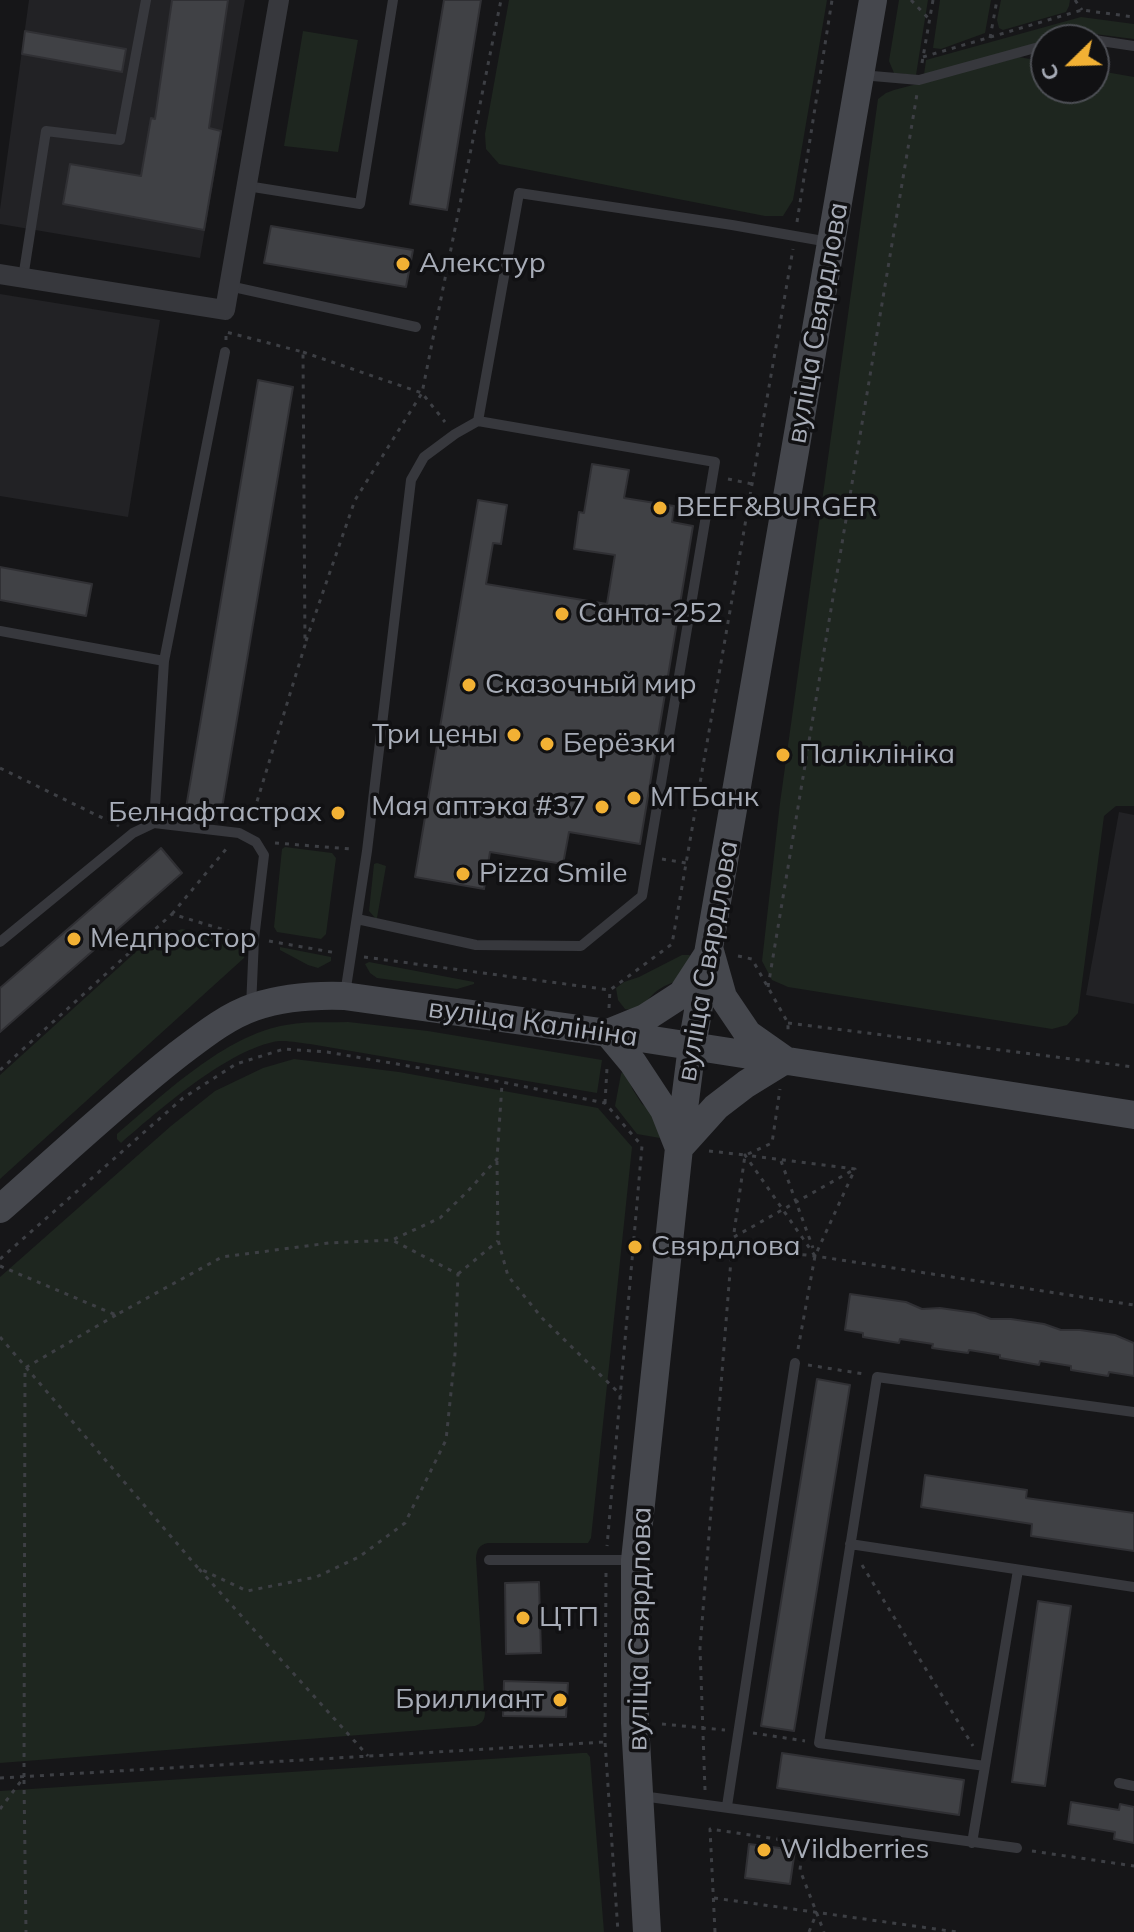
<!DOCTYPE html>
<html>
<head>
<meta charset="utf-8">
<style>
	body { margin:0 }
	#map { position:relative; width:1134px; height:1932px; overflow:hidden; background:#161618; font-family:Mulish,sans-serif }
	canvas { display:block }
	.north { position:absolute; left:1030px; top:24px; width:80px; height:80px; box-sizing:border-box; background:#111113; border:2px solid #4d4f55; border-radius:50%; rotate:247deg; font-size:22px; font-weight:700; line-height:32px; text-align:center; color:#a8adb8 }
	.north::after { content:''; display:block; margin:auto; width:28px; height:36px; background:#f2b134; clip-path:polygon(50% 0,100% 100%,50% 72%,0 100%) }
</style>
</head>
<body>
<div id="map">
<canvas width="1134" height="1932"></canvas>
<div class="north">С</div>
</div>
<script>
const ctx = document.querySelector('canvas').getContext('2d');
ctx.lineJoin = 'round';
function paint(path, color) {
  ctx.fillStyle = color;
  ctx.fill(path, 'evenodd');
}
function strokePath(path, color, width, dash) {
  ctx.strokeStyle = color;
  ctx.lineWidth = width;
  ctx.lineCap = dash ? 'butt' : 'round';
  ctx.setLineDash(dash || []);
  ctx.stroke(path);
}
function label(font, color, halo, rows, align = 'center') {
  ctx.font = font + ' Mulish,sans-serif';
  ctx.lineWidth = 7;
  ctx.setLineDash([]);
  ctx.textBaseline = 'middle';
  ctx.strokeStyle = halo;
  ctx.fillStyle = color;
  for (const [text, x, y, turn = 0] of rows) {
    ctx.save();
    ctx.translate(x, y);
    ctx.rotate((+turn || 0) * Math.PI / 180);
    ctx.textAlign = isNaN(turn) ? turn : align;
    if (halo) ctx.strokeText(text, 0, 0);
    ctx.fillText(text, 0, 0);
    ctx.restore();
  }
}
const built = new Path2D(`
	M29 0H245L200 258 0 224V209Z
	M0 294 160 320 128 517 0 496Z
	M1119 812 1134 815V1004L1086 995Z`);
const green = new Path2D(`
	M509 0H827L793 200 783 216H765L499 164 486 149 485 134Z
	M899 0H928L916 75 894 73 889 61Z
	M940 0H991L985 33 941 49 933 48Z
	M1001 0H1070L1069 6 1066 12 1003 30 999 28 997 20Z
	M1081 17 1134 24V39L1079 32 924 75 926 60Z
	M303 31 358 40 338 152 284 146Z
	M1019 57 1046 62V88H1094V70L1134 77V806H1116L1104 816 1078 1013 1067 1025 1052 1029 788 987 772 980 762 961 780 803 878 99 886 93 894 90Z
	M285 847 332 853 336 858 326 934 321 939 277 932 274 927 282 849Z
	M377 863 386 866 377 918 376 919 369 911 374 864Z
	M182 929 248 946 244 958 0 1179V1075L149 940Z
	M280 947 331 957V961L318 968 308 965 280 950Z
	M682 955H689L693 957 683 979C674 982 665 985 658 990 646 999 641 1013 625 1009L618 1000 616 988 624 982 639 977Z
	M369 962 474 982V984L457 989 377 978 370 973 365 964Z
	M348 1022 428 1031 602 1060 597 1093 310 1044C299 1043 284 1039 273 1042 224 1053 159 1110 121 1143L117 1139V1134C163 1095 225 1035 286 1025 306 1021 328 1023 348 1022Z
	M294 1059 399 1072 598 1108 632 1147 591 1538 588 1543H488C479 1545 477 1549 476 1558L485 1708C485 1718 485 1722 475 1726L0 1763V1277L171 1126 215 1091 263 1068Z
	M622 1072 626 1075 633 1090 642 1104 653 1113 660 1138 637 1134 615 1106 621 1074Z
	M582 1753H587L590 1757 604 1932H0V1791Z`);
const building = new Path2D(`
	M172 0H228L209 128 221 131 204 230 63 204 70 164 141 176 151 118 155 119Z
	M444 0H481L447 210 410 204Z
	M25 31 126 49 122 72 22 54Z
	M271 226 413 250 406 287 264 263Z
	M258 380 293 387 221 814 186 808Z
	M592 464 629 470 624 498 674 506 672 522 693 526 640 844 569 832 563 864 490 852 484 889 415 877 478 500 507 505 501 544 493 543 486 584 607 604 615 555 574 549 579 512 584 513Z
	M0 567 92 584 86 616 0 600Z
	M161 848 182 873 0 1032V988Z
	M850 1294 906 1302 922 1309 940 1308 975 1313 991 1319H1011L1044 1324 1061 1330H1080L1115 1335 1134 1343V1376L1109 1372 1108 1376 1071 1370V1366L1040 1361 1039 1365 1000 1358V1355L969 1350 968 1353 932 1348 933 1344 900 1339 899 1343 863 1337V1333L845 1330Z
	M817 1379 850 1385 794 1731 761 1726Z
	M925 1475 1027 1490 1026 1498 1134 1513V1551L1031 1536 1032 1524 921 1507Z
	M539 1582 541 1653 506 1654 505 1583Z
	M1038 1601 1071 1606 1045 1786 1012 1782Z
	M504 1681 568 1683 566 1717 503 1716Z
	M782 1753 964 1780 959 1815 777 1788Z
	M1071 1802 1119 1810 1120 1804 1134 1807V1843L1114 1839 1115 1832 1068 1824Z
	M749 1844 795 1850 790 1884 745 1878Z`);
const path = new Path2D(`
	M911 0 930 20
	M1075 0 1082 10
	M990 38 997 0
	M923 57 1082 10 1134 17
	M922 63 933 0
	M797 222 832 0
	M226 340V332L303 352 305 645 255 808 248 819
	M303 352 422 393 445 422
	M728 479 752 484
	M306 641 355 500 422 393 501 0
	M0 768 119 826
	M275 843 351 849
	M662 859 686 863
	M172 914 227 848
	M269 941 337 953
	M738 956 752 959 788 1023V1032
	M364 957 610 990
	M768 987 917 94
	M609 1008 610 990 672 944 793 249
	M788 1023 1134 1067
	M0 1070 172 914 238 934
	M605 1103 607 1068
	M709 1151 745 1155 732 1247 815 1256 1134 1305
	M748 1154 772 1143 780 1089
	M497 1161 498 1240 508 1276 542 1318 621 1395
	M781 1161 813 1248
	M734 1237 855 1169
	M0 1259 183 1098 236 1064 284 1049 327 1052 502 1082 605 1103 642 1146 607 1546
	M0 1266 116 1315 222 1257 329 1243 392 1240 440 1218 468 1191 497 1159 502 1084
	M458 1274 498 1241
	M0 1337 198 1568 247 1591 316 1577 359 1557 405 1523 446 1440 455 1354 458 1274 392 1240
	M798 1349 815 1256 855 1169 745 1155 815 1256
	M808 1365 864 1374
	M862 1565 973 1746
	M199 1569 368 1756
	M606 1573 605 1742 618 1932
	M662 1724 725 1730
	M753 1733 805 1741
	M0 1778 605 1742
	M24 1780 26 1932
	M705 1790 700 1648 732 1247
	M0 1809 24 1777 25 1368 116 1315
	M1032 1851 1134 1866
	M714 1898 957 1932
	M715 1932 710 1829 803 1843 800 1870 824 1932
	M809 1932 817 1912`);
const lane = new Path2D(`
	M1064 40 1073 37 1092 40
	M1094 40 1134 46
	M861 75 919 80 1046 45
	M247 186 360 204 393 0
	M23 278 46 131 120 140 146 0
	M229 286 416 327
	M0 631 164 661 154 823 239 833 256 842 264 855 254 939 251 1007
	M164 661 225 352
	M357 919 476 945 581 946 642 896 715 462 478 421
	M0 942 133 833 154 823
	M345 994 367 851 411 480 424 457 455 434 478 421 519 193 732 225 829 242
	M850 1544 1134 1587
	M489 1560H633
	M985 1766 819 1743 877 1377 1134 1412
	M1119 1783 1134 1786
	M642 1796 1017 1848
	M727 1806 795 1363
	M972 1843 1018 1570`);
const street = new Path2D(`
	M0 274 225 310 279 0`);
const secondary = new Path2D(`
	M710 951 723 997 748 1034 785 1060 746 1084 716 1107 679 1148 664 1110 633 1063 608 1033 645 1018 682 994Z
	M0 1209C58 1158 115 1104 176 1056 200 1038 225 1017 254 1007 284 997 313 995 344 996L608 1033 1134 1115
	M647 1932 635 1723V1560L679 1148 692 1046 873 0`);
const markers = [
	[403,264,8,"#f2b134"],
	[660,508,8,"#f2b134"],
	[562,614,8,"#f2b134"],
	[469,685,8,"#f2b134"],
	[514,735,8,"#f2b134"],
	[547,744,8,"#f2b134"],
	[783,755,8,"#f2b134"],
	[634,798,8,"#f2b134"],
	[602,807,8,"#f2b134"],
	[338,813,8,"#f2b134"],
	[463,874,8,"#f2b134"],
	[74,939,8,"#f2b134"],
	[635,1247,8,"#f2b134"],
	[523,1618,8,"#f2b134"],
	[560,1700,8,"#f2b134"],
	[764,1850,8,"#f2b134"]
];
const poiNames = [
	["Алекстур",419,264],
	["BEEF&BURGER",676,508],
	["Санта-252",578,614],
	["Сказочный мир",485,685],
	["Три цены",498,735,"right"],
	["Берёзки",563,744],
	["Паліклініка",799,755],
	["МТБанк",650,798],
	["Мая аптэка #37",586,807,"right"],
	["Белнафтастрах",322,813,"right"],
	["Pizza Smile",479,874],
	["Медпростор",90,939],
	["Свярдлова",651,1247],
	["ЦТП",539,1618],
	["Бриллиант",544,1700,"right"],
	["Wildberries",780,1850]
];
const streetNames = [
	["вуліца Свярдлова",818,323,-80],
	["вуліца Свярдлова",708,961,-80],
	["вуліца Калініна",533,1023,8],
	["вуліца Свярдлова",640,1629,-89]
];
paint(built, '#222225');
paint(green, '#1e261f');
paint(building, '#404145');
strokePath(building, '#303034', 2);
strokePath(path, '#3d3f44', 3, [4, 6]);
strokePath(lane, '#37383d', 10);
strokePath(street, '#37383d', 20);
strokePath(secondary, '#45474d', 28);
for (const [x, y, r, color] of markers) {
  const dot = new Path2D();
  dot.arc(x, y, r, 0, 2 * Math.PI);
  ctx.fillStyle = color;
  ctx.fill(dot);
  strokePath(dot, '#111113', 3);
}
label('28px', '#a8adb8', '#111113', poiNames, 'left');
label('28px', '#a8adb8', '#111113', streetNames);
</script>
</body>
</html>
